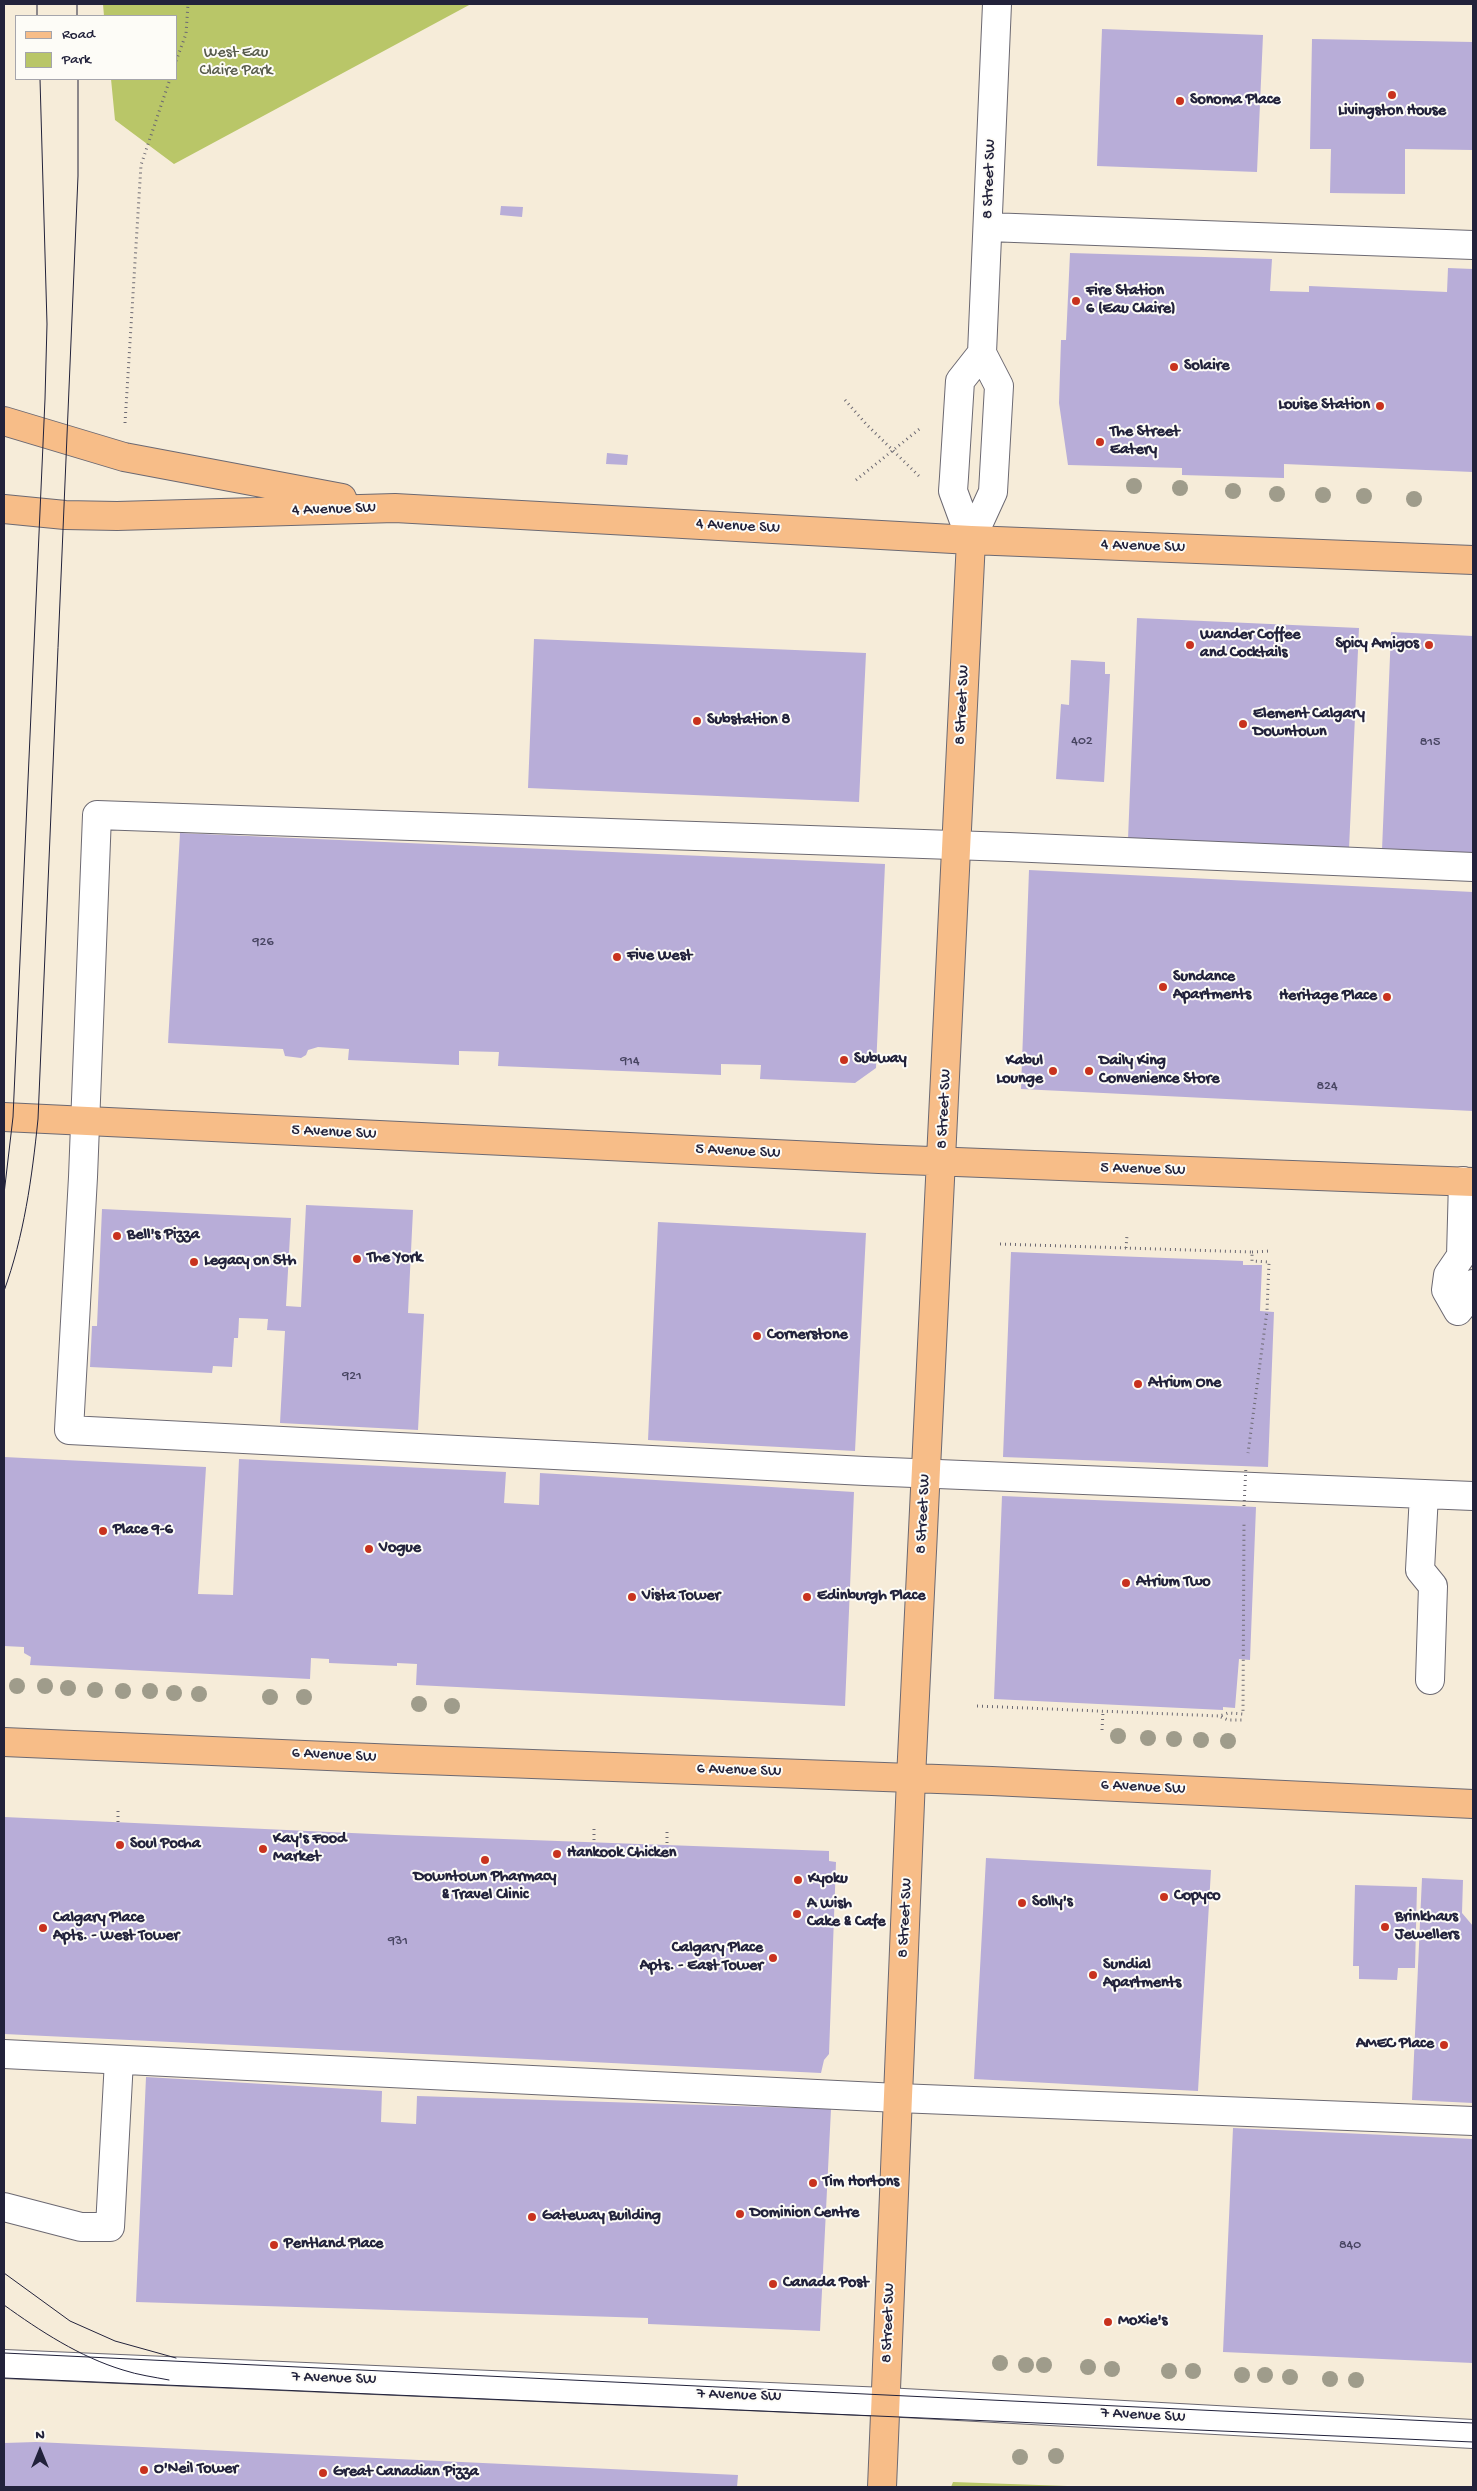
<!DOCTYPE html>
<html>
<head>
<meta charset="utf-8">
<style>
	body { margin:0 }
	#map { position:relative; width:1477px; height:2491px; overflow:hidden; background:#f6ecd9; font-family:"Gochi Hand",sans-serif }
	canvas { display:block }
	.frame { position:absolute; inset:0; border:5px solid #22223b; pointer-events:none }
	.legend { position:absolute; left:15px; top:15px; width:162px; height:65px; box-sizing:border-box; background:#fdfcf7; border:1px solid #a5a5ac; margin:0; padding:6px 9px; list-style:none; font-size:15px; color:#22223b }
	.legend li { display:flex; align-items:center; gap:10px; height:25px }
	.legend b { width:25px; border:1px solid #a5a5ac }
	.north { position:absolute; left:15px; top:2426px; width:50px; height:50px; -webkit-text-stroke:4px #fdfcf7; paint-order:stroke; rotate:0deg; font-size:14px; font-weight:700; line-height:20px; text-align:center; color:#22223b }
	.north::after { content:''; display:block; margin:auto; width:18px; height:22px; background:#22223b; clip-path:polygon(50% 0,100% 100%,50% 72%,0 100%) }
</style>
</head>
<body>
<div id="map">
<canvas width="1477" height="2491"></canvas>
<div class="frame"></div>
<ul class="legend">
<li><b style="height:6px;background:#f7bd88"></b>Road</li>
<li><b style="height:14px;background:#b9c668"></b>Park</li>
</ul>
<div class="north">N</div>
</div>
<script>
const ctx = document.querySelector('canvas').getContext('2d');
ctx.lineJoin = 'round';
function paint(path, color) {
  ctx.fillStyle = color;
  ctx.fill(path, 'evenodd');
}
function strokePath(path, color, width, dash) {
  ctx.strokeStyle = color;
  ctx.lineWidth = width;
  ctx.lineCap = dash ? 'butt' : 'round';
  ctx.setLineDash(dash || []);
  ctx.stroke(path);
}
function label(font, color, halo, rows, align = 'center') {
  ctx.font = font + ' "Gochi Hand",sans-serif';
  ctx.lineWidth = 4;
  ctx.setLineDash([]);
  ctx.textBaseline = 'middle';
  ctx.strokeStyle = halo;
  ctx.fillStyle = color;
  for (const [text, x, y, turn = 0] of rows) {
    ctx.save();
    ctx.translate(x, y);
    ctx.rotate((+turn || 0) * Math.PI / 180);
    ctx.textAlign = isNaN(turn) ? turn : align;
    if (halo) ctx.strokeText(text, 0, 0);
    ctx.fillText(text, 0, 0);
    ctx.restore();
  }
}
const green = new Path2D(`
	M103 4H471L174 164 115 120 111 79H176V16H104Z
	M953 2482 1096 2487H951Z`);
const building = new Path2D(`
	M1102 29 1263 35 1257 172 1097 166Z
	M1312 39 1473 42V150L1405 149V194L1330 193 1331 149H1310Z
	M501 206 523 207 522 217 500 215Z
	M1070 253 1272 259 1270 291 1309 292V286L1447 292 1448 268 1473 269V472L1284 464V478L1182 475V468L1068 465 1059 403 1061 340H1066Z
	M607 453 628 455 627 465 606 464Z
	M1137 618 1359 628 1349 849 1128 839Z
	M1391 632 1473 636V854L1382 850Z
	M534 639 866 653 859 802 528 788Z
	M1071 660 1105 662V674H1110L1104 782 1056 779 1061 704 1069 705Z
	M180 833 885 864 876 1068 855 1083 760 1079 761 1065 721 1064V1075L498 1066 499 1052 459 1051V1065L348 1060 349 1049 318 1047 308 1050 306 1055 301 1058 285 1056 283 1049 168 1043Z
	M1029 870 1473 892V1111L1021 1089Z
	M306 1205 413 1210 408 1313 424 1314 418 1430 280 1423 285 1331 267 1330 268 1319 239 1318 238 1338H234L232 1367 213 1366 212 1373 90 1367 92 1326H97L102 1209 291 1218 286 1306 301 1307Z
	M658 1222 866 1233 855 1451 648 1440Z
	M1011 1252 1243 1261V1265H1262L1260 1311 1274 1312 1268 1467 1003 1457Z
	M4 1457 206 1467 198 1594 233 1595 239 1459 506 1472 504 1503 539 1505 540 1473 854 1492 845 1706 416 1685 417 1664 397 1663V1666L329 1663V1659L311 1658 310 1679 30 1665 31 1657 24 1653V1647L4 1646Z
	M1002 1496 1256 1507 1250 1660 1239 1659 1235 1708 1223 1707V1710L994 1699Z
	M4 1817 395 1835 829 1851V1861L836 1862 829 2054 824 2060 821 2073 4 2034Z
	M986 1858 1211 1870 1198 2091 974 2079Z
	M1422 1878 1463 1880 1462 1913 1473 1926V2103L1412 2100Z
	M1355 1885 1417 1887 1415 1968H1398L1397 1980 1359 1979V1966H1353Z
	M146 2077 382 2091 381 2122 416 2124 417 2096 831 2109 820 2331 648 2324V2318L136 2302Z
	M1233 2128 1473 2139V2363L1223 2352Z
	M36 2442 738 2475 737 2487H4V2443Z`);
const path = new Path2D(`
	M176 61 186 34 188 4
	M845 400 866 424 920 477
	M125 423 141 165 170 79
	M856 480 922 427
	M1000 1244 1252 1252V1261L1269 1262 1267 1311 1248 1453
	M1126 1248 1127 1235
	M1252 1252 1270 1251
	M977 1706 1220 1716 1228 1713 1243 1714 1244 1522
	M1221 1717 1228 1720H1242
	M1102 1730 1103 1712
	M118 1822V1809
	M594 1829V1843
	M667 1832V1845
	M1332 2487V2486`);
const minor = new Path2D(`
	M988 227 1473 245
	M971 540 993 492 999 386 982 353 997 4
	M971 540 953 491 954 477 960 381 982 353
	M1473 867 1009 847 97 815 83 1177 69 1430 865 1471 1473 1496
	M1463 1181 1461 1256 1448 1275 1446 1290 1458 1311 1473 1292V1284
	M1424 1494 1420 1570 1433 1586 1430 1680
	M4 2054 898 2098 1473 2121
	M4 2207 81 2227H110L119 2060
	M4 2364 885 2402 1473 2434`);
const major = new Path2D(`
	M4 421 124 457 342 498
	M4 509 65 515 117 516 395 508 971 540 1473 560
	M4 1117 879 1159 1473 1182
	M4 1742 397 1759 992 1781 1473 1804
	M882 2487 911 1778 971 540`);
const tram = new Path2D(`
	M37 4V16
	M77 4V16
	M4 1194 13 1117 45 399 47 324 40 79
	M4 1291C24 1236 32 1178 38 1119L78 176V79
	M4 2273 70 2321 115 2341 176 2358
	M4 2305C40 2331 80 2357 123 2370 138 2375 154 2377 169 2380
	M4 2353 1473 2423
	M4 2378 1473 2442`);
const pathBridge = new Path2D(`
	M1244 1506 1246 1466`);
const trees = [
	[1134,486],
	[1180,488],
	[1233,491],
	[1277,494],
	[1323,495],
	[1364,496],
	[1414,499],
	[17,1686],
	[45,1686],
	[68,1688],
	[95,1690],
	[123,1691],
	[150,1691],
	[174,1693],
	[199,1694],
	[270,1697],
	[304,1697],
	[419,1704],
	[452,1706],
	[1118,1736],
	[1148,1738],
	[1174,1739],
	[1201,1740],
	[1228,1741],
	[1000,2363],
	[1026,2365],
	[1044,2365],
	[1088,2367],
	[1112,2369],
	[1169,2371],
	[1193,2371],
	[1242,2375],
	[1265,2375],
	[1290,2377],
	[1330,2379],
	[1356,2380],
	[1056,2456],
	[1020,2457]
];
const markers = [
	[1392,95,5,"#c8321e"],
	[1180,101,5,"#c8321e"],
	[1076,301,5,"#c8321e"],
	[1174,367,5,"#c8321e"],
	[1380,406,5,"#c8321e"],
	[1100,442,5,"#c8321e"],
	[1190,645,5,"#c8321e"],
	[1429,645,5,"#c8321e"],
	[697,721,5,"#c8321e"],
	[1243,724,5,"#c8321e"],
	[617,957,5,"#c8321e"],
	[1163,987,5,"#c8321e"],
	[1387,997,5,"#c8321e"],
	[844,1060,5,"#c8321e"],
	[1053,1071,5,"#c8321e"],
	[1089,1071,5,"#c8321e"],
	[117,1236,5,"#c8321e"],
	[357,1259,5,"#c8321e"],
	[194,1262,5,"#c8321e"],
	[757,1336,5,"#c8321e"],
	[1138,1384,5,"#c8321e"],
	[103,1531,5,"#c8321e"],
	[369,1549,5,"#c8321e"],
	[1126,1583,5,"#c8321e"],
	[632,1597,5,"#c8321e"],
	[807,1597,5,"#c8321e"],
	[120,1845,5,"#c8321e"],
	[263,1849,5,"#c8321e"],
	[557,1854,5,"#c8321e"],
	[485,1860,5,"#c8321e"],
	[798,1880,5,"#c8321e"],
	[1164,1897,5,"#c8321e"],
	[1022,1903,5,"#c8321e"],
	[797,1914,5,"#c8321e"],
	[1385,1927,5,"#c8321e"],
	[43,1928,5,"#c8321e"],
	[773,1958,5,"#c8321e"],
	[1093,1975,5,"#c8321e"],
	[1444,2045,5,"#c8321e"],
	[813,2183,5,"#c8321e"],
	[740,2214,5,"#c8321e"],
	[532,2217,5,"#c8321e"],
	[274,2245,5,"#c8321e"],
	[773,2284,5,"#c8321e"],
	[1108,2322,5,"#c8321e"],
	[144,2470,5,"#c8321e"],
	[323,2473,5,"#c8321e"]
];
const numberNames = [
	["402",1082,742],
	["815",1430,743],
	["926",263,943],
	["914",630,1062],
	["824",1327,1087],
	["921",352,1377],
	["931",398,1942],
	["840",1350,2246]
];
const parkNames = [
	["West Eau",236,54],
	["Claire Park",236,72]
];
const poiNames = [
	["Sonoma Place",1190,101],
	["Livingston House",1392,112,"center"],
	["Fire Station",1086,292],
	["6 (Eau Claire)",1086,310],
	["Solaire",1184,367],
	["Louise Station",1370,406,"right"],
	["The Street",1110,433],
	["Eatery",1110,451],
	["Wander Coffee",1200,636],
	["and Cocktails",1200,654],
	["Spicy Amigos",1419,645,"right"],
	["Element Calgary",1253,715],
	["Downtown",1253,733],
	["Substation 8",707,721],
	["Five West",627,957],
	["Sundance",1173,978],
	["Apartments",1173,996],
	["Heritage Place",1377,997,"right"],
	["Subway",854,1060],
	["Kabul",1043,1062,"right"],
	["Lounge",1043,1080,"right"],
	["Daily King",1099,1062],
	["Convenience Store",1099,1080],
	["Bell's Pizza",127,1236],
	["The York",367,1259],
	["Legacy on 5th",204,1262],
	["Cornerstone",767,1336],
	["Atrium One",1148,1384],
	["Place 9-6",113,1531],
	["Vogue",379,1549],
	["Atrium Two",1136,1583],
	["Vista Tower",642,1597],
	["Edinburgh Place",817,1597],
	["Kay's Food",273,1840],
	["Market",273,1858],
	["Soul Pocha",130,1845],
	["Hankook Chicken",567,1854],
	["Downtown Pharmacy",485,1878,"center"],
	["& Travel Clinic",485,1896,"center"],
	["Kyoku",808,1880],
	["Copyco",1174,1897],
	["Solly's",1032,1903],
	["A Wish",807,1905],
	["Cake & Cafe",807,1923],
	["Brinkhaus",1395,1918],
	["Jewellers",1395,1936],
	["Calgary Place",53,1919],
	["Apts. - West Tower",53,1937],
	["Calgary Place",763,1949,"right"],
	["Apts. - East Tower",763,1967,"right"],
	["Sundial",1103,1966],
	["Apartments",1103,1984],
	["AMEC Place",1434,2045,"right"],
	["Tim Hortons",823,2183],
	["Dominion Centre",750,2214],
	["Gateway Building",542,2217],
	["Pentland Place",284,2245],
	["Canada Post",783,2284],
	["Moxie's",1118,2322],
	["O'Neil Tower",154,2470],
	["Great Canadian Pizza",333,2473]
];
const streetNames = [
	["8 Street SW",990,179,-88],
	["4 Avenue SW",334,510,-2],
	["4 Avenue SW",738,527,3],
	["4 Avenue SW",1143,547,2],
	["8 Street SW",963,705,-87],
	["8 Street SW",945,1109,-87],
	["5 Avenue SW",334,1133,3],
	["5 Avenue SW",738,1152,3],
	["5 Avenue SW",1143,1170,2],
	["8 Street SW",924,1514,-87],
	["6 Avenue SW",334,1756,3],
	["6 Avenue SW",739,1771,2],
	["6 Avenue SW",1143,1788,3],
	["8 Street SW",906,1918,-87],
	["8 Street SW",889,2323,-88],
	["7 Avenue SW",334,2379,2],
	["7 Avenue SW",739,2396,2],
	["7 Avenue SW",1143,2416,3]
];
paint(green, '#b9c668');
paint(building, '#b8add8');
strokePath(minor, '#6c6972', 30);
strokePath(major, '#6c6972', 30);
strokePath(path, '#6c6972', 3, [1, 4]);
strokePath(minor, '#fff', 28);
strokePath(major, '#f7bd88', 28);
strokePath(tram, '#22223b', 1);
strokePath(pathBridge, '#6c6972', 3, [1, 4]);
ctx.fillStyle = '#9f9c8b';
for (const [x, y] of trees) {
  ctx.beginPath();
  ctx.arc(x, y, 8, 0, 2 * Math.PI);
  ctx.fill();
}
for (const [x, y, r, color] of markers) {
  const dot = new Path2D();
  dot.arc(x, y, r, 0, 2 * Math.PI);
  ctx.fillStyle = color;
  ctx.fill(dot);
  strokePath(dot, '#fdfcf7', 2);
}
label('14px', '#484562', null, numberNames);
label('16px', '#575b4b', '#fdfcf7', parkNames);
label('bold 16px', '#22223b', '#fdfcf7', poiNames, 'left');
label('16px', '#22223b', '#fdfcf7', streetNames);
</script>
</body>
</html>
